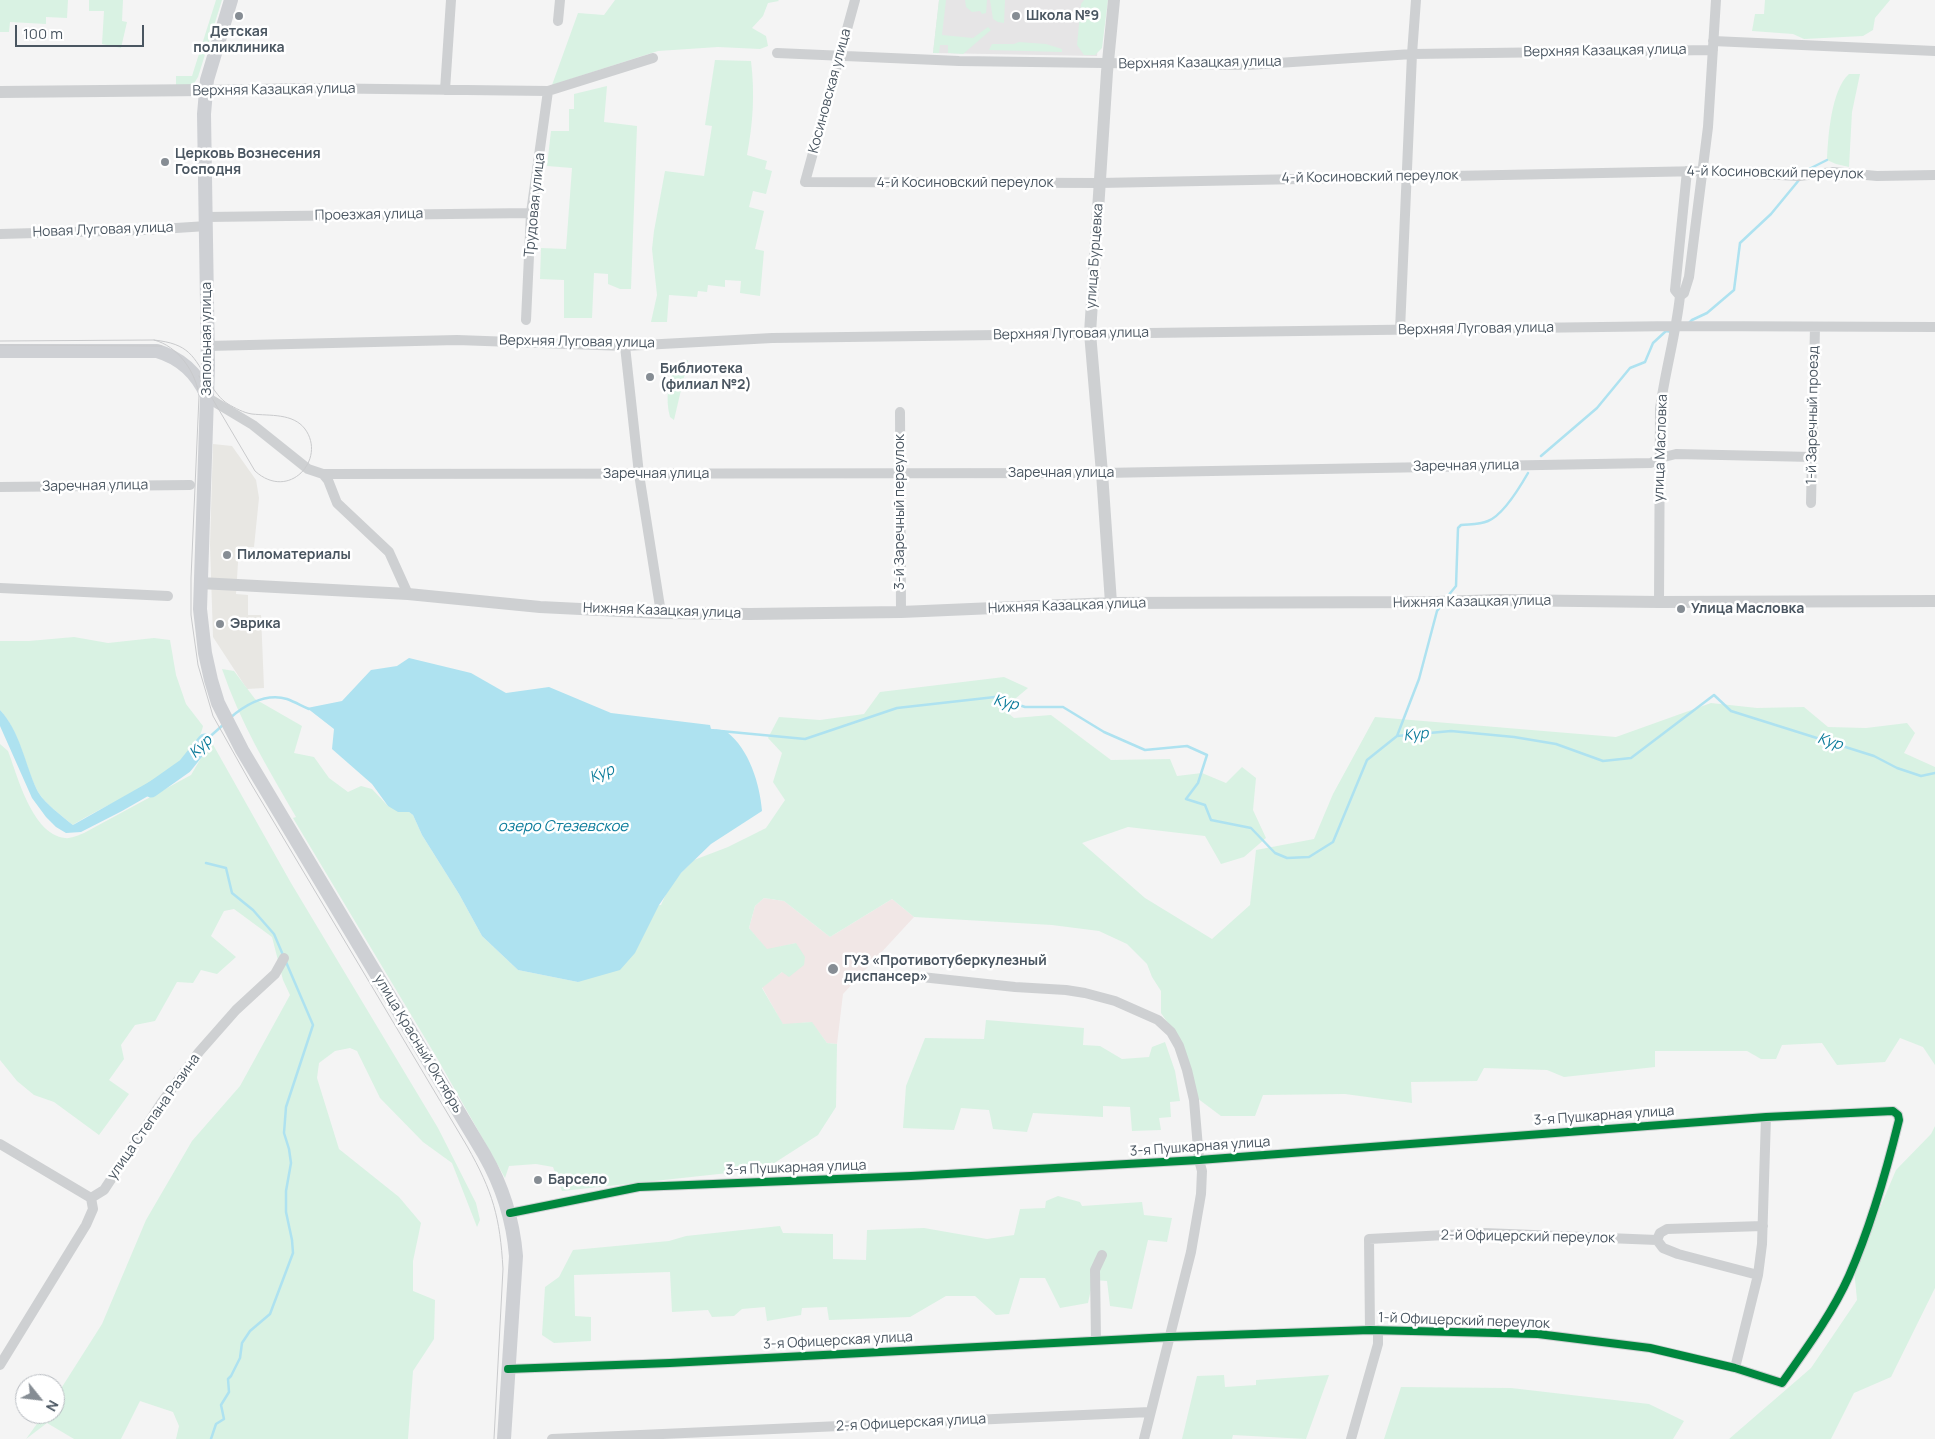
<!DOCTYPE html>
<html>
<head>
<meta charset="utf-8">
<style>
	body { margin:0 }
	#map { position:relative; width:1935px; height:1439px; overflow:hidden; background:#f4f4f4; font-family:Manrope,sans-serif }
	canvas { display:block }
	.north { position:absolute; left:15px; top:1374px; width:50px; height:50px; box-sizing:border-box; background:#fff; border:1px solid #b7bbc0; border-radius:50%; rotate:119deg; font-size:14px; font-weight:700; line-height:20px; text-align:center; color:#4a5661 }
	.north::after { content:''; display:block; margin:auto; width:18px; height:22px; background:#868d94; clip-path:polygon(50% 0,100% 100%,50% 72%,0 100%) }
	.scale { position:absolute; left:15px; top:25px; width:129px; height:22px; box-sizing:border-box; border:2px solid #4a5661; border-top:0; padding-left:6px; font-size:15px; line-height:18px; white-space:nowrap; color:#4a5661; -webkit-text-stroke:4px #fff; paint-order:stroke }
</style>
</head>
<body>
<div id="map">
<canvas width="1935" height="1439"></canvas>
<div class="north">N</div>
<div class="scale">100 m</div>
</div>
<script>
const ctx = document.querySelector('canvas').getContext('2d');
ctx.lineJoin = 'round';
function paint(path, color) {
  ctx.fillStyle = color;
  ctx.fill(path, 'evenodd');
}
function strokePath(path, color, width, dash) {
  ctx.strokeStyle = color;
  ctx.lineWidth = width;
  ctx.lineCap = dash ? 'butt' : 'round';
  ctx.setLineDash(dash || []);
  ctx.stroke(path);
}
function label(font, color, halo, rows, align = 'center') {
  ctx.font = font + ' Manrope,sans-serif';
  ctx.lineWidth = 5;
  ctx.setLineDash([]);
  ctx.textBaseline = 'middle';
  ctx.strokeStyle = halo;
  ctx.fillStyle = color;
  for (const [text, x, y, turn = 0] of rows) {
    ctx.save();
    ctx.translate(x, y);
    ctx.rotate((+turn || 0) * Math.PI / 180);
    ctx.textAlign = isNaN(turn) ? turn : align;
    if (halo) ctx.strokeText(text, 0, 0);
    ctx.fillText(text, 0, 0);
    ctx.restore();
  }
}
const commercial = new Path2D(`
	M213 444 232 446 256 480 259 498 254 547H239L236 594 248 595V615H261L264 688 247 689 213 637 210 545Z`);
const education = new Path2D(`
	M939 0H1103L1097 56 933 53Z`);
const medical = new Path2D(`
	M764 898 784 901 830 937 892 899 914 917 843 994 837 1044 827 1043 811 1022 783 1025 762 987 782 972 796 943 767 950 749 928 755 906Z`);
const green = new Path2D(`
	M0 0H68L67 18 46 17V24L10 22 9 32H0Z
	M89 0H123L122 21 127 22 121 48 102 44 104 11H89Z
	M216 0H222L198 77 193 85 176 87V76H192Z
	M615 0H778L779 1 768 3 763 16 752 28 766 36 768 46 760 49 718 47 658 51 552 85 578 13 604 15Z
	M939 0H946L942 35 973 38 988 27 991 30 963 54 948 53V45H940L939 53H933Z
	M965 0H987L986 13 982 14 980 11 972 12 966 7Z
	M990 0H1005L1004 23 998 22 993 19Z
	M1084 0H1108L1102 48 1095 55H1084L1077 45 1081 4Z
	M1765 0H1890L1875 18 1873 30 1863 36 1804 39 1793 34 1752 31 1755 14H1764Z
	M1019 42 1046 44 1062 49V52L989 50 992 44H1014Z
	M715 60 751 61C755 94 753 123 747 155L767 161 765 169 772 171 766 194 753 191 749 207 764 211 755 249 764 251 760 296 740 293 741 281 725 280V287L708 285 707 292 698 291 697 297 669 295 667 322H651L657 295 652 249 654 231 665 171 704 176 712 126 705 125Z
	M1849 74H1860L1852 112 1849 167 1836 164 1827 160C1828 137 1831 90 1849 74Z
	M607 86 604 122 637 126 631 289H620L608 284V274L594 273 592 318H564V280L540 279 541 248 566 249 572 168 547 166 551 131H569V109H574V94Z
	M688 360 674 420 670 417C665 398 668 380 677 363Z
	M74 637 108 643 154 638 170 640 176 675 186 704 203 726C194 771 110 801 73 825 63 817 42 801 37 790 24 764 20 732 0 710V641H29Z
	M222 669 234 671 255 699 302 726 294 753 314 757 329 778 348 792 361 786 372 789 388 806 409 812 413 815 422 835 459 894 482 936 518 970 578 982 659 905H661L671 883 694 860 728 847 766 828 785 800 773 782 782 753 768 738 779 717 820 720 864 714 880 692 1004 677 1028 688 1003 709 1014 718 1051 715 1111 760 1170 759 1177 776 1202 773 1226 783 1242 767 1256 778 1253 810 1266 838 1244 857 1221 864 1205 836 1128 827 1082 843 1145 898 1212 939 1250 905 1256 850 1314 839 1333 794 1375 717 1616 737 1711 703 1757 708 1804 707 1828 727 1866 728 1907 723 1915 733 1904 753 1935 767V1065L1923 1047 1900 1038 1885 1062 1837 1065 1822 1043 1782 1045 1776 1059H1761L1747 1051H1655V1067L1564 1077 1547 1070 1484 1068 1477 1081 1411 1082 1412 1103 1345 1094 1263 1095 1255 1116H1221L1193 1095 1172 1029 1161 1013V991L1152 977 1147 964 1127 944 1099 931 1052 925 914 917 892 899 830 937 784 901 764 898 755 906 749 928 767 949 796 943 805 957 804 965 789 977 782 972 762 988 783 1024 812 1022 827 1043 837 1044 836 1107 818 1135 765 1169 562 1191 553 1167 536 1164 509 1166 505 1178 437 1058 293 818 296 817C268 769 240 722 222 669Z
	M211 741 291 883 438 1128 476 1203 480 1220 477 1227 452 1163 423 1142 380 1098 357 1051 350 1048 335 1051 319 1063 317 1078 339 1149 399 1197 421 1223 413 1261V1291L435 1300 434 1339 413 1371 408 1439H176L179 1426 173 1412 140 1401 121 1439H74L47 1423 26 1439 44 1414H55V1398L102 1324 146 1220 192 1141 240 1086 290 995 283 980 272 937 234 909 224 911 211 936 236 957 217 974 201 970 193 983 177 982 155 1021 135 1025 121 1045 124 1059 109 1080 129 1094 99 1135 54 1102 34 1095 17 1081 0 1060V744L8 751C18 777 32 834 65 838 70 839 79 835 84 833L191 775Z
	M986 1020 1084 1028 1083 1045 1100 1046 1122 1059 1149 1057 1152 1047 1165 1042 1175 1071 1180 1101 1170 1102 1171 1117 1159 1118 1161 1130 1132 1131 1130 1107 1103 1106V1117L1033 1113 1027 1132 993 1129 989 1110 961 1108 954 1130 903 1128 906 1086 925 1038 984 1039Z
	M1935 1126V1288L1891 1377 1854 1393 1831 1439H1729L1811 1368 1855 1303 1857 1300 1854 1269 1896 1170 1931 1134Z
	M1058 1196 1080 1202 1082 1206 1142 1202 1144 1215 1172 1218 1167 1242 1148 1240 1132 1309 1110 1306 1107 1281 1093 1280 1088 1303 1060 1308 1045 1278H1020L1009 1314 996 1315 975 1296H946L910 1317 829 1320 827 1307 802 1308 801 1315 767 1321 765 1307 742 1309 734 1316 712 1317 708 1310 672 1312 670 1272 574 1275 575 1316 591 1317V1341L554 1343 542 1335 545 1287 559 1277 573 1250 669 1241 686 1236 780 1226 783 1233 833 1234V1259L866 1260 867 1230 924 1228 987 1239 1014 1235 1020 1209 1045 1208 1046 1201Z
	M1224 1375 1225 1387 1256 1385V1380L1329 1375 1306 1439 1233 1435 1232 1439H1182L1197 1376Z
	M1401 1387 1511 1388 1649 1404 1684 1421 1673 1439H1384Z`);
const water = new Path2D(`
	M409 658 471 673 506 693 549 687 611 713 710 725 711 729C716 730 723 729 727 732 749 749 760 784 762 811L711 844 681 873 659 905 635 953 620 970 578 982 518 970 482 936 459 894 422 835 413 815 409 812H398L388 806 372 784 332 749 334 729 307 708 342 701 371 670 397 666Z
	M0 710C20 731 25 764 37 790 42 801 63 817 73 825L165 773 169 784 122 811 81 832 66 833 56 827 46 817 32 798 0 726Z`);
const stream = new Path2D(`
	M1809 169 1827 160
	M1688 324 1692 320 1707 313 1734 290 1740 243 1771 214 1799 180
	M1541 456 1597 408 1630 368 1645 362 1653 343 1666 331 1672 332
	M1447 597 1456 586 1458 528 1461 525C1470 524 1479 525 1488 521 1503 515 1520 487 1528 473
	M230 718C245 705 266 693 287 699 295 702 302 706 309 709
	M710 730 805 739 897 708 995 697 1025 707H1063L1104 732 1145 750 1187 746 1207 755 1198 783 1186 799 1205 805 1211 820 1251 828 1275 853 1287 858 1309 857 1333 842 1367 760 1397 736 1451 731 1514 737 1556 744 1603 761 1631 758 1714 695 1731 711 1874 756 1897 768 1921 776 1935 773
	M1397 736 1419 679 1437 611 1441 606
	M205 741 224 724
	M206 863 226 868 232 893 253 910 274 934 283 955
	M211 1439 216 1424 224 1419 221 1405 229 1392 228 1379 231 1376 240 1358 242 1343 250 1331 270 1314 293 1253 292 1240 286 1212V1191L291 1163 289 1149 284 1133 286 1107 313 1025 286 962`);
const river = new Path2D(`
	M151 790 185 766 205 741`);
const minor = new Path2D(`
	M855 0 805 182 1100 183 1703 171 1799 176 1833 172 1877 176 1935 175
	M558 21 560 0
	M1713 41 1935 51
	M777 53 959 61 1248 65 1412 54 1713 50
	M206 90 302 88 548 91 653 58
	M445 90 451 0
	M206 217 531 213
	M0 234 145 230 207 226
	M1680 296 1675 290 1687 171
	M526 320 531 213 548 91
	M1400 330 1412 54 1416 0
	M208 346 457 340 625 346 772 338 1677 326 1935 327
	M625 346 639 474 661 613
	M208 398 253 425 308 469 323 474 1102 473 1651 463 1660 458 1676 454 1813 457
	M900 412 901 612
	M323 474 328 480 337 503 389 552 408 594
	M0 487 190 485
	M1811 503 1815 327
	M0 588 168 596
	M1659 602 1660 409C1665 371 1676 334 1680 296L1684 293 1689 277 1708 127 1716 0
	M912 976 1015 987 1066 990 1085 993 1115 1001 1158 1020 1171 1032 1179 1046 1187 1070 1194 1100 1199 1160 1202 1171 1201 1194 1191 1252 1144 1439
	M0 1144 91 1198
	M1657 1240 1660 1233 1667 1229 1763 1226
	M1370 1330 1369 1239 1484 1233 1657 1240 1663 1248 1678 1254 1758 1275
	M1096 1340 1095 1270 1102 1255
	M0 1365 86 1225 93 1209 91 1198 104 1190 162 1102 199 1052 236 1010 275 974 284 958
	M1735 1368 1758 1275 1762 1244 1766 1117
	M508 1369 670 1363 1169 1337 1370 1330 1538 1334 1650 1348 1735 1368 1782 1383C1806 1349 1832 1314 1849 1276 1871 1226 1886 1173 1899 1120L1898 1115 1893 1111 1766 1117 1199 1160 911 1176 639 1187 510 1213
	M552 1439 1150 1412
	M1351 1439 1378 1344V1330`);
const tertiary = new Path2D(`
	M0 92 206 90
	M200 583 408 594 540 607 661 613 750 614 901 612 1111 603 1437 602 1500 600 1659 602 1935 601
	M1111 603 1102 473 1090 333 1107 72 1114 0`);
const secondary = new Path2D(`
	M231 0 207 80 204 114 208 366 200 609 205 653 211 680 218 703 242 750 484 1154C503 1187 513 1219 516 1256L504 1439
	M0 351H157C181 358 197 373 207 396`);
const tram = new Path2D(`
	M154 340C178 346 196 372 199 396L191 578V615L198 665 213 716 250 782 467 1146C493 1192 500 1217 503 1269L494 1439
	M0 341 154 340C189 344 193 355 210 384 215 391 220 399 228 404 235 408 244 413 252 414 270 416 293 413 305 429 327 459 289 502 255 471L199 376
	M0 345 162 346`);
const cycleway = new Path2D(`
	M508 1369 670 1363 1169 1337 1370 1330 1538 1334 1650 1348 1735 1368 1782 1383C1806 1349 1832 1314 1849 1276 1871 1226 1886 1173 1899 1120L1898 1115 1893 1111 1766 1117 1199 1160 911 1176 639 1187 510 1213`);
const markers = [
	[239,16,5,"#868d94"],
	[1016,16,5,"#868d94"],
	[165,162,5,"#868d94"],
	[650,377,5,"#868d94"],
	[227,555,5,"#868d94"],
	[1681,609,5,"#868d94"],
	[220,624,5,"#868d94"],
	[833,969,6,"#868d94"],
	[538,1180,5,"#868d94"]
];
const poiNames = [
	["Школа №9",1026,16],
	["Детская",239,32,"center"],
	["поликлиника",239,48,"center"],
	["Церковь Вознесения",175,154],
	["Господня",175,170],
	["Библиотека",660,369],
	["(филиал №2)",660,385],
	["Пиломатериалы",237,555],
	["Улица Масловка",1691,609],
	["Эврика",230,624],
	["ГУЗ «Противотуберкулезный",844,961],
	["диспансер»",844,977],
	["Барсело",548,1180]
];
const streetNames = [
	["Верхняя Казацкая улица",1605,51,-1],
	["Верхняя Казацкая улица",1200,63,-1],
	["Верхняя Казацкая улица",274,90,-1],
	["Косиновская улица",830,91,-75],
	["4-й Косиновский переулок",1775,173,1],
	["4-й Косиновский переулок",1370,177,-1],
	["4-й Косиновский переулок",965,183],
	["Трудовая улица",535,205,-84],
	["Проезжая улица",369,215,-1],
	["Новая Луговая улица",103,230,-2],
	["улица Бурцевка",1095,256,-86],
	["Верхняя Луговая улица",1476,329,-1],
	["Верхняя Луговая улица",1071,334,-1],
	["Запольная улица",207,339,-90],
	["Верхняя Луговая улица",577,342,1],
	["1-й Заречный проезд",1813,415,-89],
	["улица Масловка",1661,448,-88],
	["Заречная улица",1466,466,-1],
	["Заречная улица",1061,473],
	["Заречная улица",656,474],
	["Заречная улица",95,486,-1],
	["3-й Заречный переулок",900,512,-90],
	["Нижняя Казацкая улица",1472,602,-1],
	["Нижняя Казацкая улица",1067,606,-2],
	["Нижняя Казацкая улица",662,611,2],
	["улица Красный Октябрь",418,1044,59],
	["3-я Пушкарная улица",1604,1116,-4],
	["улица Степана Разина",154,1117,-55],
	["3-я Пушкарная улица",1200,1147,-4],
	["3-я Пушкарная улица",796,1168,-2],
	["2-й Офицерский переулок",1528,1237,1],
	["1-й Офицерский переулок",1464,1321,2],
	["3-я Офицерская улица",838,1341,-3],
	["2-я Офицерская улица",911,1423,-3]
];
const waterNames = [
	["Кур",1006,703,13],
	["Кур",1416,735,-6],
	["Кур",1830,742,18],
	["Кур",201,747,-44],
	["Кур",602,774,-22],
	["озеро Стезевское",563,827]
];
paint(commercial, '#e8e7e3');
paint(education, '#e6e5e6');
paint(medical, '#f1e7e6');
paint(green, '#d9f2e3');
paint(water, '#aee2f0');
strokePath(stream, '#aee2f0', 2.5);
strokePath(river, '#aee2f0', 15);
strokePath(minor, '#ced0d2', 10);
strokePath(tertiary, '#ced0d2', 12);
strokePath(secondary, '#ced0d4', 14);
strokePath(tram, '#c9cacc', 1);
strokePath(cycleway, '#00873e', 8);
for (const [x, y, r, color] of markers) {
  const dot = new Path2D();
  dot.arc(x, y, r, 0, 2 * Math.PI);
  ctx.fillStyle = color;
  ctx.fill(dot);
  strokePath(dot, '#fff', 2);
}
label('bold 14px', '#4a5661', '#fff', poiNames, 'left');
label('14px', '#4a5661', '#fff', streetNames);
label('italic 15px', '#0c7c9b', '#fff', waterNames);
</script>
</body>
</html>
